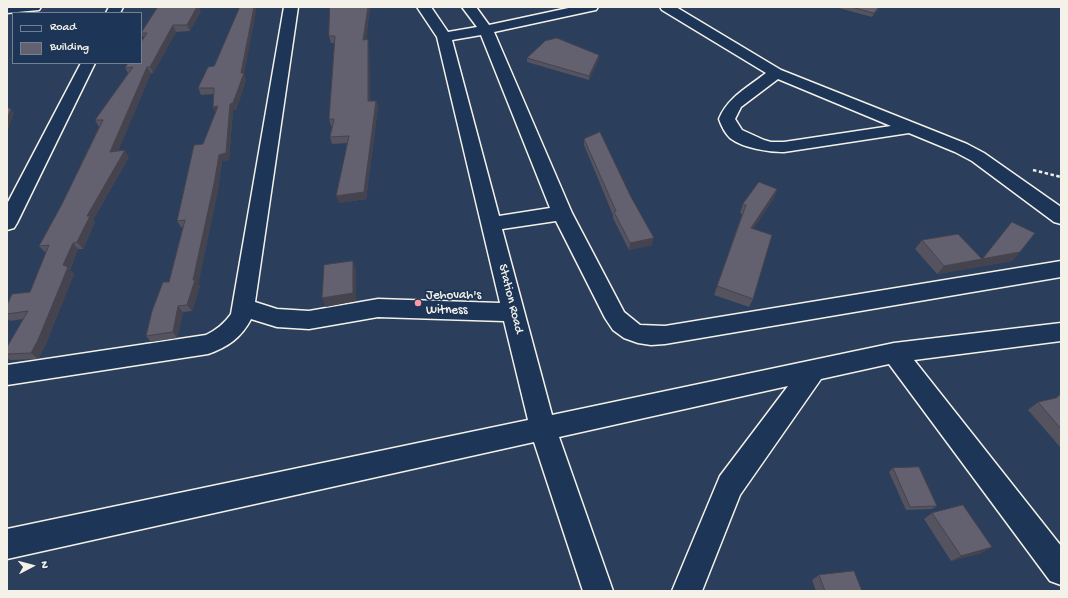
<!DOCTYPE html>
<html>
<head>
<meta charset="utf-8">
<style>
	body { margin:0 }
	#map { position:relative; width:1068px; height:598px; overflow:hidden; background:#2b3e5c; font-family:"Gochi Hand",sans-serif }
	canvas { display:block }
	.frame { position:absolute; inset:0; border:8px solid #f4f1e8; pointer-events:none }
	.legend { position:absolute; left:12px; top:12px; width:130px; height:52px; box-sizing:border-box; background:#1d3557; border:1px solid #738091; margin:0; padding:5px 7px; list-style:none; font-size:12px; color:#f4f1e8 }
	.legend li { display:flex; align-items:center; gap:8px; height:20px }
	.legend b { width:20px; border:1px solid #738091 }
	.north { position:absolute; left:12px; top:546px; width:40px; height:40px; -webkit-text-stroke:3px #1d3557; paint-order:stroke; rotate:84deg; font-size:11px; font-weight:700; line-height:16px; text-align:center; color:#f4f1e8 }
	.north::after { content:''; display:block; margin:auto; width:14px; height:18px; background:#f4f1e8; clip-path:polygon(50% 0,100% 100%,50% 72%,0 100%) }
</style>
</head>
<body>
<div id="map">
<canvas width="1068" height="598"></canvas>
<div class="frame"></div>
<ul class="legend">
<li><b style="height:5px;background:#1d3557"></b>Road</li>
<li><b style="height:11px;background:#63606f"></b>Building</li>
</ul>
<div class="north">N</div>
</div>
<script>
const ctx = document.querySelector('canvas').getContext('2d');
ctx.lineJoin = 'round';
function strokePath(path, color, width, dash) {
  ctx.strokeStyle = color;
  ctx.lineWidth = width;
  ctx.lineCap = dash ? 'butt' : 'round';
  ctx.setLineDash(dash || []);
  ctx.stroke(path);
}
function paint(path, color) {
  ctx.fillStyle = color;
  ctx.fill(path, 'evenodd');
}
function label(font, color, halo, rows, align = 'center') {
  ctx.font = font + ' "Gochi Hand",sans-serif';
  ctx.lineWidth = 3.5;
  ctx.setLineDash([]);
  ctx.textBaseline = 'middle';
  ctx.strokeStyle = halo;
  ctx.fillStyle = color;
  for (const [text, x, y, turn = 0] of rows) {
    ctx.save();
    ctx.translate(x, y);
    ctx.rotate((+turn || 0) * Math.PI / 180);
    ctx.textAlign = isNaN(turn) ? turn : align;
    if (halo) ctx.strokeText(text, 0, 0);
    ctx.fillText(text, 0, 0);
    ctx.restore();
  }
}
const path = new Path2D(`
	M1033 170 1061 177`);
const minor = new Path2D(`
	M7 7H41L39 10 7 13Z
	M109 7H123L120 13H106Z
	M284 7H298L255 302 277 309 309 311 378 299 500 303 437 37 417 7H431L448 32 477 27 462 7H476L489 25 573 7H598L596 10 591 11 494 32 572 213 624 312 640 325 665 326 1061 261V277L665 344 651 345 638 343 624 338 613 330 605 318 556 221 502 229 552 415 894 343 1061 323V341L914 360 1061 546V585L1050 581 889 364 821 379 740 495 702 591H672L720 476 788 386 559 437 613 591H583L534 442 7 559V529L528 420 504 321 378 317 309 329 277 327 251 319C241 338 228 347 208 354L7 385V365L206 335C216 330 224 324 231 314ZM481 35 550 208 499 216 452 40Z
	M660 7H676L781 70 967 144 984 153 1061 207V224L1054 222 972 161 955 152 909 133 784 152C768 152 743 148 730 138 725 133 721 125 719 119 727 98 748 87 766 73L662 10ZM778 79 891 126 784 142H771L764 140 742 130 735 119 741 107Z
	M81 63H95L17 223 14 228 7 230V204Z`);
const wall = new Path2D(`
	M330 7H370L366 39 369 46 370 101H376L378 107 366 199 339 203 347 143 332 144 330 137 332 126H331L329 119 335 43H331L329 36Z
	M835 7H880L872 17Z
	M201 11 190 31 176 32 153 73H151L118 151 129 157 93 220 95 222 83 249H78L70 270 74 274 45 346 38 359 10 360 7 358V347L23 319 10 321 7 318V314L30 292 46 252H45L39 246 61 206 99 127 95 120 128 73 125 68 144 38 141 33Z
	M599 55V59L589 80 527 62V58Z
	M244 75 246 80 236 110H233L229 160 222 161 218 190 198 284 200 286 192 311 183 312 177 338 151 342 146 336 169 282 183 227H181L177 221 203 144 216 113 213 107 214 94 201 95 198 88Z
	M584 139 652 245 629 250 613 218V215L584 145Z
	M777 189 774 198 753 229V299L749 307 714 295 742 214 740 213 743 204Z
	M922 240 982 259 1020 252 1012 261 937 274 915 249Z
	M1061 394V448L1028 410 1038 402 1056 398Z
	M893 468 937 506 932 509 906 510 889 472Z
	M932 513 982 553 951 561 924 519Z
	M819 575 862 591H816L812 580Z`);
const shadedWall = new Path2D(`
	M197 7H199L201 11 190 31 187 25Z
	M254 7H257L244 75 246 80 236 110H233L229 160 222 161 218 190 198 284 200 286 192 311 187 305 193 280 219 155 230 104 241 73Z
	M368 7H370L365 46 363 40Z
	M879 7H880L872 17 874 13Z
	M173 25 176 32 153 73 150 67Z
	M368 39 369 46 370 108 368 101Z
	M599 55V59L589 80V76Z
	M147 67 151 73 115 159 110 152Z
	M376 101 378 107 366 199 339 203 336 196Z
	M218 106 216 113 213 107Z
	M11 109 14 113 7 133V119Z
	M125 150 129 157 93 220 95 222 83 249 77 242 87 216Z
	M777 189 774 198 748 237 751 228Z
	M654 238 652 245 629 250 630 243Z
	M73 243 78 249 70 270 74 274 45 346 38 359 31 353 63 265Z
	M1020 252 1012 261 937 274 944 266Z
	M353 261 356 270V301L326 307 322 298Z
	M178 306 183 312 177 338 173 332Z
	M992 547 982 553 951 561 961 556Z`);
const building = new Path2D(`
	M167 7H197L187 25H173L150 67H147L110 152 125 150 87 216H90L77 242 73 243 63 265 68 267 38 340 31 353 7 354V347L28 311 7 314V305L12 294 30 292 49 245 39 246 61 206 103 120H95L133 67 125 68 128 63H141V42L147 33H141L157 8Z
	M240 7H254L241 73H244L233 103 230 104 226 153 219 155 214 184 193 280H195L187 305 178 306 173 332 146 336 152 311 163 282H169L185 220 177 221 194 145 203 144 218 106 213 107 214 88H198L208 67 214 66Z
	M330 7H368L363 40 368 39V101H376L364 192 336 196 349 136 330 137 334 119H329L335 36H329Z
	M852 7H879L874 13Z
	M557 38 599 55 589 76 527 58 545 41Z
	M7 107 11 109 7 119Z
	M600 132 631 197 654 238 630 243 614 212 616 211 584 139Z
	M759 182 777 189 751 228 772 235 753 299 717 286 746 205 743 204Z
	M1012 222 1035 233 1020 252 944 266 922 240 958 234 982 259Z
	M353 261V293L322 298 324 265Z
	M1061 394V429L1038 402 1056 398Z
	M919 467 937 506 910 507 893 468Z
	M963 505 992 547 961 556 932 513Z
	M854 571 862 591H825L819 575Z`);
const markers = [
	[418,303,4,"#ff9aa2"]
];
const poiNames = [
	["Jehovah's",426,296],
	["Witness",426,311]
];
const streetNames = [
	["Station Road",510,299,76]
];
strokePath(minor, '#f4f1e8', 3);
strokePath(path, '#f4f1e8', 2.5, [3.5, 2.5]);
paint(minor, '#1d3557');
paint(wall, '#55535f');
paint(shadedWall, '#45434e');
paint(building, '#63606f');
strokePath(building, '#45434e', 1);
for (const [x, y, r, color] of markers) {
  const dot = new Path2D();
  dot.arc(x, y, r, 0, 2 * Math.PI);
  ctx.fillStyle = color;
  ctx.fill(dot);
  strokePath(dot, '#1d3557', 1.5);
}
label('13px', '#f4f1e8', '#1d3557', poiNames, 'left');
label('13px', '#f4f1e8', '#1d3557', streetNames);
</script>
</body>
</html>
